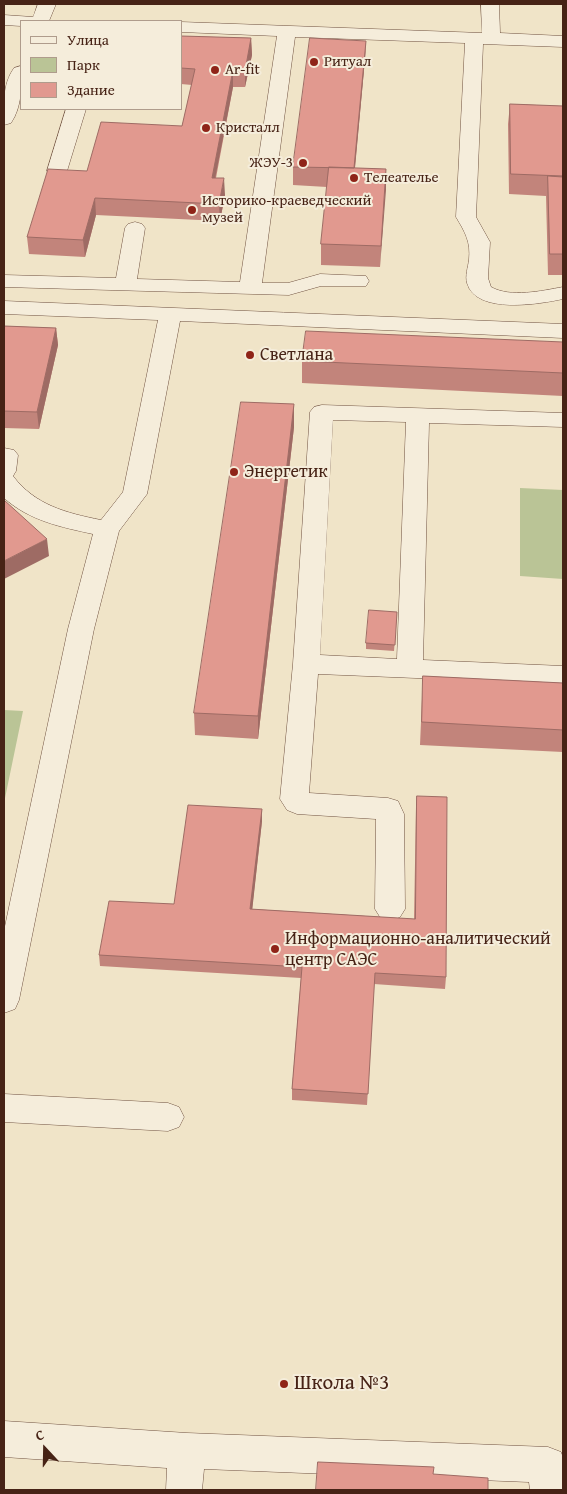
<!DOCTYPE html>
<html>
<head>
<meta charset="utf-8">
<style>
	body { margin:0 }
	#map { position:relative; width:567px; height:1494px; overflow:hidden; background:#f0e4c8; font-family:"Gentium Book Plus",serif }
	canvas { display:block }
	.frame { position:absolute; inset:0; border:5px solid #472316; pointer-events:none }
	.legend { position:absolute; left:20px; top:20px; width:162px; height:90px; box-sizing:border-box; background:#f5eddb; border:1px solid #af9c8c; margin:0; padding:6px 9px; list-style:none; font-size:15px; color:#472316 }
	.legend li { display:flex; align-items:center; gap:10px; height:25px }
	.legend b { width:25px; border:1px solid #af9c8c }
	.north { position:absolute; left:20px; top:1424px; width:50px; height:50px; -webkit-text-stroke:4px #f5eddb; paint-order:stroke; rotate:339deg; font-size:14px; font-weight:700; line-height:20px; text-align:center; color:#472316 }
	.north::after { content:''; display:block; margin:auto; width:18px; height:22px; background:#472316; clip-path:polygon(50% 0,100% 100%,50% 72%,0 100%) }
</style>
</head>
<body>
<div id="map">
<canvas width="567" height="1494"></canvas>
<div class="frame"></div>
<ul class="legend">
<li><b style="height:6px;background:#f5eddb"></b>Улица</li>
<li><b style="height:14px;background:#bac496"></b>Парк</li>
<li><b style="height:14px;background:#e1998f"></b>Здание</li>
</ul>
<div class="north">С</div>
</div>
<script>
const ctx = document.querySelector('canvas').getContext('2d');
ctx.lineJoin = 'round';
function paint(path, color) {
  ctx.fillStyle = color;
  ctx.fill(path, 'evenodd');
}
function strokePath(path, color, width, dash) {
  ctx.strokeStyle = color;
  ctx.lineWidth = width;
  ctx.lineCap = dash ? 'butt' : 'round';
  ctx.setLineDash(dash || []);
  ctx.stroke(path);
}
function label(font, color, halo, rows, align = 'center') {
  ctx.font = font + ' "Gentium Book Plus",serif';
  ctx.lineWidth = 4;
  ctx.setLineDash([]);
  ctx.textBaseline = 'middle';
  ctx.strokeStyle = halo;
  ctx.fillStyle = color;
  for (const [text, x, y, turn = 0] of rows) {
    ctx.save();
    ctx.translate(x, y);
    ctx.rotate((+turn || 0) * Math.PI / 180);
    ctx.textAlign = isNaN(turn) ? turn : align;
    if (halo) ctx.strokeText(text, 0, 0);
    ctx.fillText(text, 0, 0);
    ctx.restore();
  }
}
const green = new Path2D(`
	M520 488 563 490V579L520 576Z
	M4 710 23 711 4 803Z`);
const minor = new Path2D(`
	M38 4H56L49 21H21V26L4 25V15L33 17Z
	M481 4H499L500 33 563 36V47L483 44 476 217 490 242 488 278 491 287C511 298 541 291 563 287V299C540 304 476 315 467 283 465 276 468 267 469 260 471 242 465 232 456 217L465 43 295 37 262 283H288L320 274 366 276 369 281 366 286H321L289 295 4 287V275L116 278 125 228 128 224 135 222 142 224 145 228 137 279 240 282 277 36 181 32V22L482 33Z
	M21 66C22 85 22 107 11 123L4 125C4 105 2 85 14 68Z
	M66 109H86L67 171 64 175 57 177 50 175 47 171Z
	M4 301 563 324V338L180 321 147 494 119 531 94 629 19 1000 15 1009 4 1013V931L68 629 93 534C61 527 30 521 4 498V448L14 450 18 455 16 471 13 476C35 505 66 513 101 520L123 492 158 320 4 314Z
	M322 405 563 413V427L429 423 423 660 563 666V684L318 674 309 793 388 798 398 801 404 814 405 909 400 917 390 921 380 917 375 909 376 819 297 814 287 810 280 799 293 664 310 412 314 407ZM333 420 406 422 397 659 320 655Z
	M4 1094 168 1103 179 1107 184 1117 179 1127 168 1131 4 1122Z
	M4 1421 187 1433 548 1447 561 1452 563 1458V1490H530L529 1482 204 1469 202 1490H166L167 1468 4 1457Z`);
const wall = new Path2D(`
	M181 36 251 38 252 55 245 87H233L216 178 225 195 220 221 96 215 85 257 29 254 27 237 87 171 182 126 192 85 181 84Z
	M366 41 365 59 355 168 386 169 380 267 321 265V244L327 187 293 185V167Z
	M510 104 563 106V275H548L546 196 509 194 508 124Z
	M4 326 56 328 58 345 39 429 4 428Z
	M563 342V396L302 383V361Z
	M294 404V427L258 739 195 735 194 713Z
	M397 612 394 651 366 649V643Z
	M423 676 563 683V752L420 745Z
	M417 796 446 977 445 989 374 984 367 1105 292 1100V1089L301 978 100 966 99 955 174 904 262 809V821L252 909 414 919 416 808Z`);
const shadedWall = new Path2D(`
	M251 38 252 55 245 87V71Z
	M366 41 365 59 353 188 354 169Z
	M233 70V87L212 194V178Z
	M386 169V190L380 267 381 246Z
	M224 178 225 195 220 221 219 204Z
	M95 198 96 215 85 257 83 240Z
	M56 328 58 345 39 429 37 412Z
	M294 404V427L258 739V716Z
	M47 539 49 556 4 579V561Z
	M262 809V821L251 921 250 909Z`);
const building = new Path2D(`
	M181 36 251 38 245 71 233 70 212 178H224L219 204 95 198 83 240 27 237 48 169 87 171 101 122 182 126 195 69 181 68Z
	M310 38 366 41 354 168 293 167Z
	M510 104 563 106V176L511 174Z
	M329 167 386 169 381 246 321 244Z
	M548 176 563 177V254H550Z
	M4 326 56 328 37 412 4 411Z
	M306 331 563 342V373L302 361Z
	M241 402 294 404 258 716 194 713Z
	M4 500 47 539 4 561Z
	M369 610 397 612 395 645 366 643Z
	M423 676 563 683V730L422 722Z
	M417 796 447 797 446 977 375 973 368 1094 292 1089 302 967 99 955 109 901 174 904 188 805 262 809 250 909 415 919Z
	M318 1462 434 1467 433 1474 488 1478V1490H316Z`);
const markers = [
	[314,62,5,"#8f2418"],
	[215,70,5,"#8f2418"],
	[206,128,5,"#8f2418"],
	[303,163,5,"#8f2418"],
	[354,178,5,"#8f2418"],
	[192,210,5,"#8f2418"],
	[250,355,5,"#8f2418"],
	[234,472,5,"#8f2418"],
	[275,949,5,"#8f2418"],
	[284,1384,5,"#8f2418"]
];
const farPoinames = [
	["Ритуал",324,62],
	["Ar-fit",225,70],
	["Кристалл",216,128],
	["ЖЭУ-3",293,163,"right"],
	["Телеателье",364,178],
	["Историко-краеведческий",202,201],
	["музей",202,218]
];
const poiNames = [
	["Светлана",260,355],
	["Энергетик",244,472],
	["Информационно-аналитический",285,939],
	["центр САЭС",285,960]
];
const nearPoinames = [
	["Школа №3",294,1384]
];
paint(green, '#bac496');
strokePath(minor, '#715342', 1);
paint(minor, '#f5eddb');
paint(wall, '#c2847b');
paint(shadedWall, '#9e6b64');
paint(building, '#e1998f');
strokePath(building, '#9e6b64', 1);
for (const [x, y, r, color] of markers) {
  const dot = new Path2D();
  dot.arc(x, y, r, 0, 2 * Math.PI);
  ctx.fillStyle = color;
  ctx.fill(dot);
  strokePath(dot, '#f5eddb', 2);
}
label('15px', '#472316', '#f5eddb', farPoinames, 'left');
label('18px', '#472316', '#f5eddb', poiNames, 'left');
label('21px', '#472316', '#f5eddb', nearPoinames, 'left');
</script>
</body>
</html>
